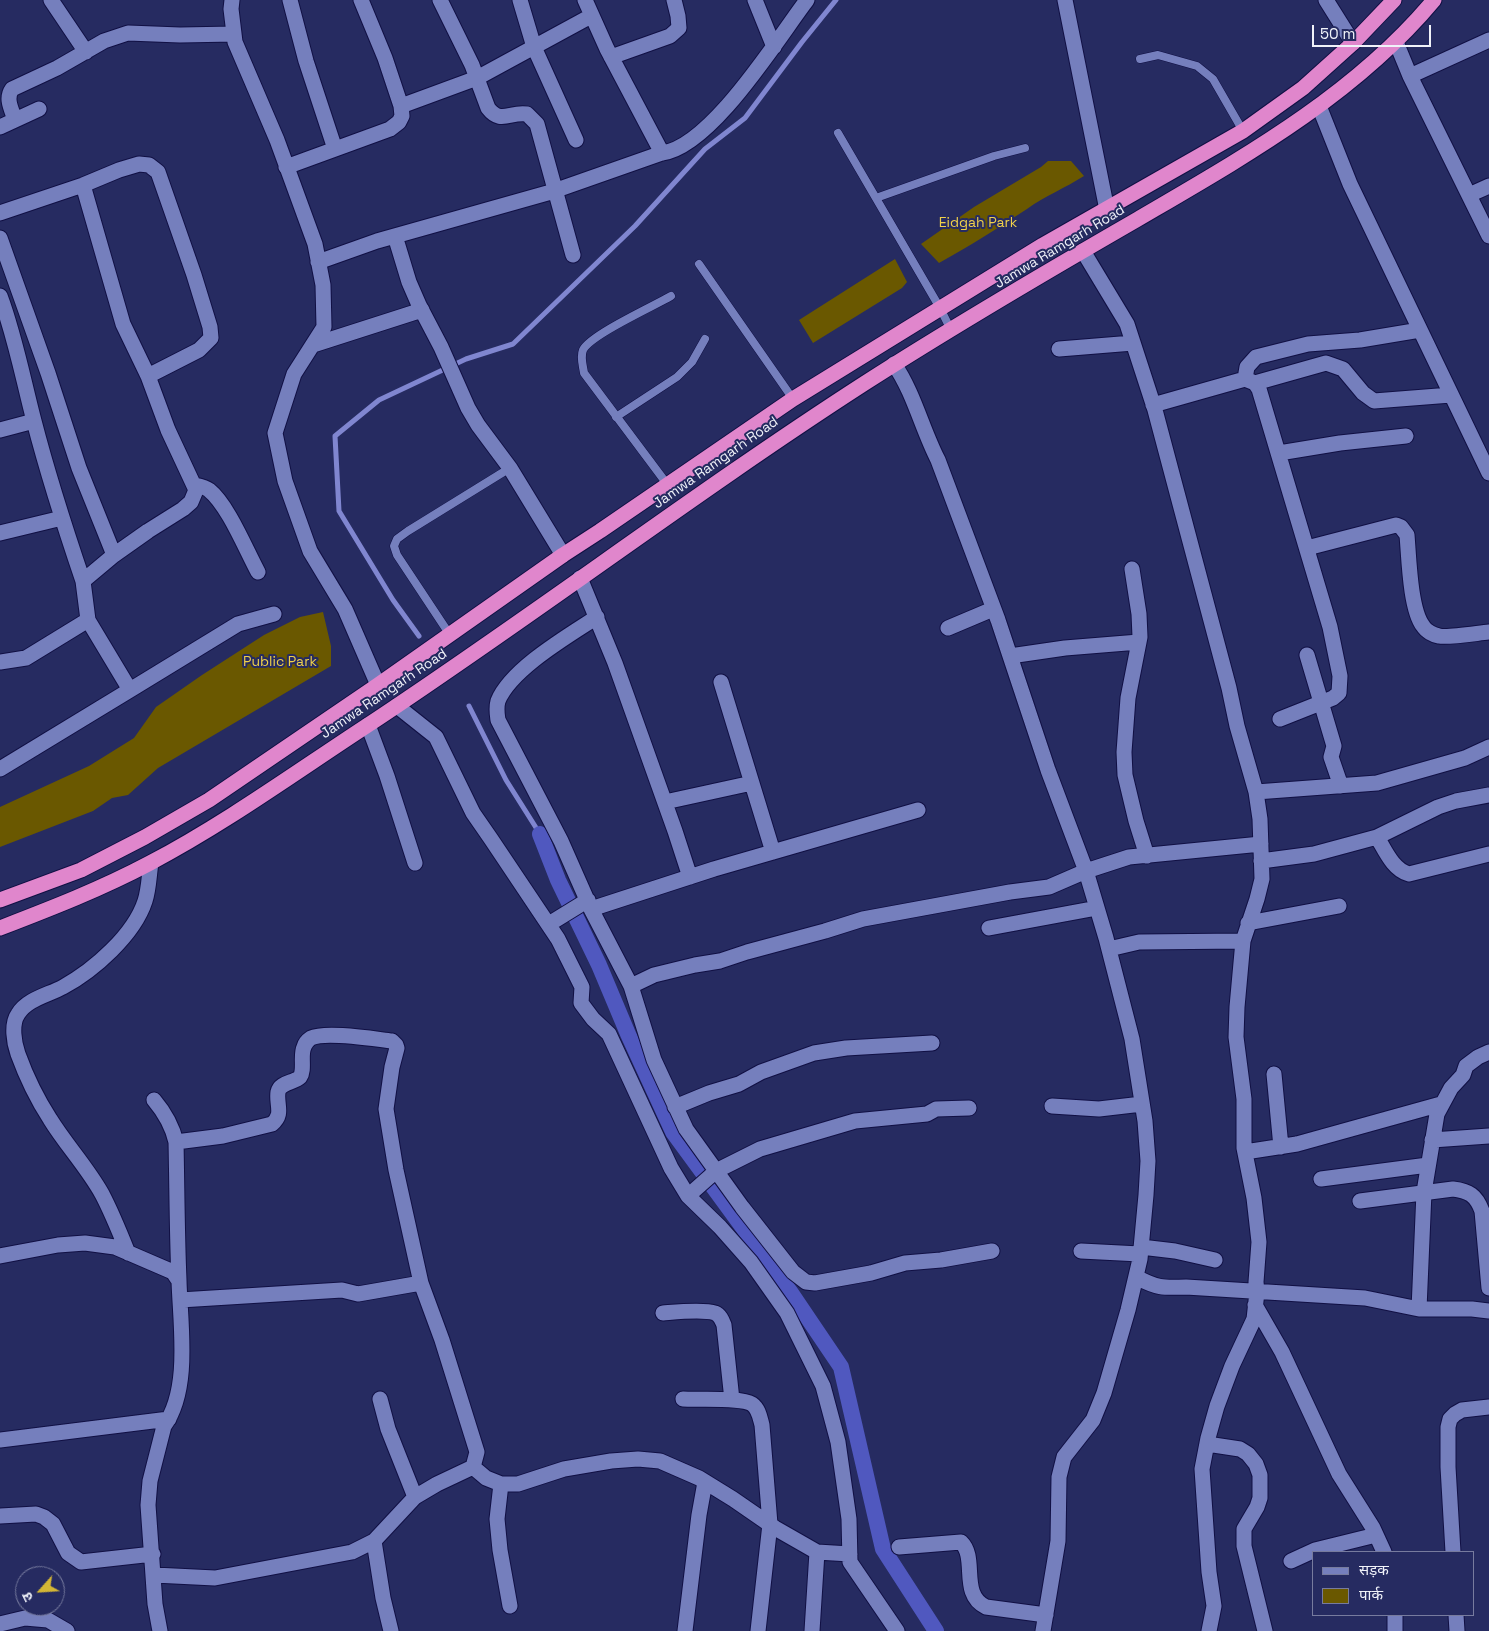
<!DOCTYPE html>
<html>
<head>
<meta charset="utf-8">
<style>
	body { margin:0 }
	#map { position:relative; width:1489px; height:1631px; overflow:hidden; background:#262b61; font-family:"Space Grotesk","Noto Sans Devanagari",sans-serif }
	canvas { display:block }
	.legend { position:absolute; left:1312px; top:1551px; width:162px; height:65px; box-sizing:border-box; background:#262b61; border:1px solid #777b9e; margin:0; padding:6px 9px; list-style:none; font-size:15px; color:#f0f2f9 }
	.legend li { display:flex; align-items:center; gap:10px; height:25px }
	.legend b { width:25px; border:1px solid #777b9e }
	.north { position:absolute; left:15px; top:1566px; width:50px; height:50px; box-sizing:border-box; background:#262b61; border:1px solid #777b9e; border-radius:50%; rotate:244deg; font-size:14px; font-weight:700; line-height:20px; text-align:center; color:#f0f2f9 }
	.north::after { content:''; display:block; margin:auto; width:18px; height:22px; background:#d3b635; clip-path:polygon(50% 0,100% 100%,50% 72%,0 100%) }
	.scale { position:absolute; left:1312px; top:25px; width:119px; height:22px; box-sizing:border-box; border:2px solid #f0f2f9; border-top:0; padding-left:6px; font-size:15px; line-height:18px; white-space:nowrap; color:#f0f2f9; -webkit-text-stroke:4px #262b61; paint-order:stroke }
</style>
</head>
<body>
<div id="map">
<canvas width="1489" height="1631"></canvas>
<ul class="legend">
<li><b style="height:6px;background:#757fbd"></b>सड़क</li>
<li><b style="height:14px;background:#6a5800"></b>पार्क</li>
</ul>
<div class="north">उ</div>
<div class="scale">50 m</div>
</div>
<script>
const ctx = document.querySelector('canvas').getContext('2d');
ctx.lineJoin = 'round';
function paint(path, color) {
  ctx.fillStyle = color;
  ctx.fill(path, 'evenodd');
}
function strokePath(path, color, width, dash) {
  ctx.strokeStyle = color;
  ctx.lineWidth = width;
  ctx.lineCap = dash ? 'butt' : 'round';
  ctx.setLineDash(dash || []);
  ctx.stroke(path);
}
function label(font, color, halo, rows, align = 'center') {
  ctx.font = font + ' "Space Grotesk",sans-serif';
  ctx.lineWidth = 4;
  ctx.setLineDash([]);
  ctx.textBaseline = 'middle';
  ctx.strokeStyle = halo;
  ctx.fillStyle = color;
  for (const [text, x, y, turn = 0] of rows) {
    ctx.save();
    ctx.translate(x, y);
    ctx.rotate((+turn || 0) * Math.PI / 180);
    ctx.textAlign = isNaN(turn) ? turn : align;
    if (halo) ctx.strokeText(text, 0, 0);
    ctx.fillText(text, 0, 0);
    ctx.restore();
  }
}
const green = new Path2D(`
	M1048 161H1071L1084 176C1065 188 1045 196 1027 209 998 228 970 246 939 263L921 244 974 207 1041 167Z
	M895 259 907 282 902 288 813 343 799 320Z
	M323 612 331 646V666L158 768 128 795 112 798 93 811 0 847V807L89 766 134 738 156 707 202 675 264 635 300 617Z`);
const stream = new Path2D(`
	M419 636 393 600 339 511 335 436 379 400 466 359 513 344 635 226 705 149 745 118 802 42 836 0
	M469 706 506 780 540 834`);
const canal = new Path2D(`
	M540 834 558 880 599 965 628 1034 673 1132 791 1293 841 1367 883 1549 936 1631`);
const lane = new Path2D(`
	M1140 59 1158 55 1197 66 1213 79 1243 131
	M838 133 940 308 951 330
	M876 198 994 156 1025 148
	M699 264 793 399
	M616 417 677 377 692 362 705 339
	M667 484 584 373C583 366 580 357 583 350 590 335 654 306 671 296
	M450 635 397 555 394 546 397 539 408 531 510 468`);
const street = new Path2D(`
	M51 0 86 52
	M232 0 231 9 235 42 277 140 315 244 323 285 324 327 294 374 275 433 285 481 310 551 345 609 378 685
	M290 0 306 61 335 149
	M440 0 472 65 488 108C501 125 510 111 527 114L537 124 573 255
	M520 0 534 47 576 140
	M585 0 607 49 662 153
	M755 0 774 47
	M1065 0 1107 210
	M1326 0 1353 43
	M1396 42 1410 76 1489 236
	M611 57 670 36 679 28 678 16 674 0
	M1410 76 1489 40
	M401 106 477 78 591 16
	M1319 106 1350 184 1489 473
	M15 120C12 110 5 99 12 89L57 68 104 41 128 33 180 35 234 34
	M0 127 39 109
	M286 167 390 129 399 122 402 116 401 106 385 58 361 0
	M1469 195 1489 186
	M0 213 83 185 119 170 139 164 149 165 158 172 194 275 210 327 211 338 199 350 148 376
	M395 236 409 282 419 305 441 347 468 408 478 425 510 468 563 555
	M0 238 48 373 79 468 114 555
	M1083 251 1127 324 1155 410 1229 688 1237 726 1256 792 1260 819 1262 879 1257 899 1243 941 1237 1007 1236 1037 1244 1099V1148L1254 1198 1259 1242 1256 1282 1257 1292 1254 1319 1232 1366 1217 1406 1208 1438 1202 1469 1209 1572 1214 1606 1209 1631
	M318 262 377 241 551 192 662 153C711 147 778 38 807 0
	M0 296C15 336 23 379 34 421 48 475 65 528 83 581L114 555 148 531 183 509 191 502 196 490 168 430 148 376 123 324 83 185
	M313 345 422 310
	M1059 349 1133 343
	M894 364C914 393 922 429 938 460L998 620 1048 770 1086 871 1106 938 1132 1039 1145 1121 1148 1161 1146 1195 1140 1259 1128 1310 1104 1393 1093 1420 1064 1457 1059 1477 1058 1541 1043 1631
	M1245 379 1247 367 1256 357 1308 344 1360 340 1420 330
	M1255 383 1326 363 1343 369 1363 393 1374 401 1451 395
	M1153 405 1245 379 1255 383 1259 389 1330 627 1340 676 1339 693 1333 698 1280 719
	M0 430 34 421
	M1279 453 1340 443 1406 436
	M195 485C200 486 205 487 209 490 228 505 246 550 258 572
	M0 533 62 518
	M1307 548 1396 525 1401 527 1407 535C1409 558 1410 609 1423 626 1426 631 1433 635 1439 636 1448 638 1478 633 1489 632
	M1132 569 1139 614 1140 637 1128 698 1124 752 1125 775 1136 821 1147 856
	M580 578 615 663 675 831 690 877
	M597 617C568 636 511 669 498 701 496 708 497 713 498 720L561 841 591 909 631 986 654 1060 686 1129 742 1207 793 1272 806 1282 815 1283 871 1273 905 1263 941 1260 992 1251
	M88 620 130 690 238 624 274 614
	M948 628 993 609
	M1307 655 1334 746 1331 757 1341 786
	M1010 656 1065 648 1139 642
	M0 662 26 658 88 620 83 581
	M721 682 773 852
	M397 706 436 737 473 813 491 839 558 939 582 987 581 1003 593 1019 609 1034 671 1168 688 1196 720 1227 751 1262 787 1313 823 1386 838 1442 849 1519 850 1562 897 1631
	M368 725 387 776 415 863
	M0 769 130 690
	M1256 792 1377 783 1465 758 1489 747
	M665 802 752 783
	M1377 837 1438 807 1456 801 1489 795
	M1261 861 1314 854 1377 837C1385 850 1393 870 1409 874L1489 854
	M591 909 714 869 918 810
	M1248 923 1339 906
	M549 924 588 900
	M989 928 1097 908
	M1109 949 1139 942 1243 941
	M631 986 654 975 695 965 720 961 747 952 825 931 863 919 1010 892 1049 887 1086 871 1129 857 1261 844
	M1274 1074 1281 1147
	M154 1100C165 1113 172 1125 176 1142 177 1188 177 1234 179 1280 180 1323 191 1389 164 1426L150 1481 148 1505 155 1604 160 1631
	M1052 1106 1099 1109 1142 1104
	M675 1107 709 1093 739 1084 761 1072 814 1053 846 1048 932 1043
	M1432 1140 1489 1136
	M176 1142 223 1136 272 1124C284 1114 276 1105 278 1092 280 1082 294 1083 300 1077 305 1070 300 1055 304 1047 305 1043 308 1040 311 1038 326 1031 374 1039 392 1041L396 1045 397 1048 392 1067 386 1109 396 1170 421 1283 358 1294 342 1290 180 1300
	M1245 1152 1297 1144 1441 1104
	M1321 1179 1428 1165
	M688 1196 716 1171 760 1149 855 1121 927 1114 936 1109 969 1108
	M1360 1201 1453 1189C1469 1191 1476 1195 1482 1211L1489 1288
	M1141 1247 1175 1251 1215 1260
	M1081 1251 1140 1254
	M128 1253C120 1233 112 1213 102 1194 87 1167 66 1145 50 1119 37 1099 26 1076 18 1054 14 1043 11 1024 18 1014 27 999 48 995 63 987 94 970 134 935 145 901 149 889 149 875 151 863
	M0 1256 58 1245 85 1243 115 1247 173 1272 179 1281
	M1136 1277C1157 1288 1162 1288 1186 1287L1365 1298 1419 1309H1472L1489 1311
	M1255 1305 1282 1352 1339 1474 1373 1528 1384 1552
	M1419 1309 1424 1192 1437 1114 1451 1088 1463 1075 1466 1066 1478 1057 1489 1052
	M663 1313C676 1312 703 1309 715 1313 720 1315 722 1320 724 1325L732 1400
	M380 1399 388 1429 415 1497
	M683 1399C698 1400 741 1397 752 1404 759 1409 760 1418 762 1425L770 1524 758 1631
	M0 1440 169 1419
	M1207 1444 1240 1449 1248 1454 1256 1464 1260 1475V1498L1257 1507 1244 1529V1546L1265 1631
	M473 1467 486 1478 501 1484H518L564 1469 611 1461 638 1459 660 1461 699 1478 733 1499 775 1528 817 1552 850 1554
	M501 1484 497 1519 500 1550 510 1606
	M0 1516 36 1514 44 1517 53 1524 68 1553 81 1562 153 1554
	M899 1547 961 1542C978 1558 959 1594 986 1607L1046 1615
	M1453 1552 1448 1467V1427L1450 1419 1455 1414 1462 1410 1489 1407
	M1291 1561 1315 1550 1376 1535
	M154 1575 215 1578 352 1552 374 1541
	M1456 1615 1457 1631
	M0 1624 25 1618 48 1620 67 1631
	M391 1631 383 1598 374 1541 415 1497 437 1484 473 1467 477 1452 442 1340 421 1283
	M685 1631 699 1515 705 1482
	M812 1631 817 1552
	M1395 1631V1615`);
const highway = new Path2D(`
	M0 900 81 870 145 837 209 800 378 685 563 555 600 531 793 399 1043 245 1243 131 1303 88 1353 43 1394 0
	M0 928C52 908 101 889 150 863 226 823 296 772 368 725 536 614 696 492 865 383 954 326 1046 272 1138 219 1244 157 1355 95 1434 0`);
const parkNames = [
	["Eidgah Park",978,223],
	["Public Park",280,662]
];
const streetNames = [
	["Jamwa Ramgarh Road",1060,247,-31],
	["Jamwa Ramgarh Road",716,463,-35],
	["Jamwa Ramgarh Road",384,694,-34]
];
paint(green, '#6a5800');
strokePath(stream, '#8086d0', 5);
strokePath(canal, '#5058bf', 16);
strokePath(lane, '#111044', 9);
strokePath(street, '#111044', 17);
strokePath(highway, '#111044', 17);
strokePath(lane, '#757fbd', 8);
strokePath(street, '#757fbd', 15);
strokePath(highway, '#e086cc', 15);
label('14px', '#efd04b', '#262b61', parkNames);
label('14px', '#f0f2f9', '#262b61', streetNames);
</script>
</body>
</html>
